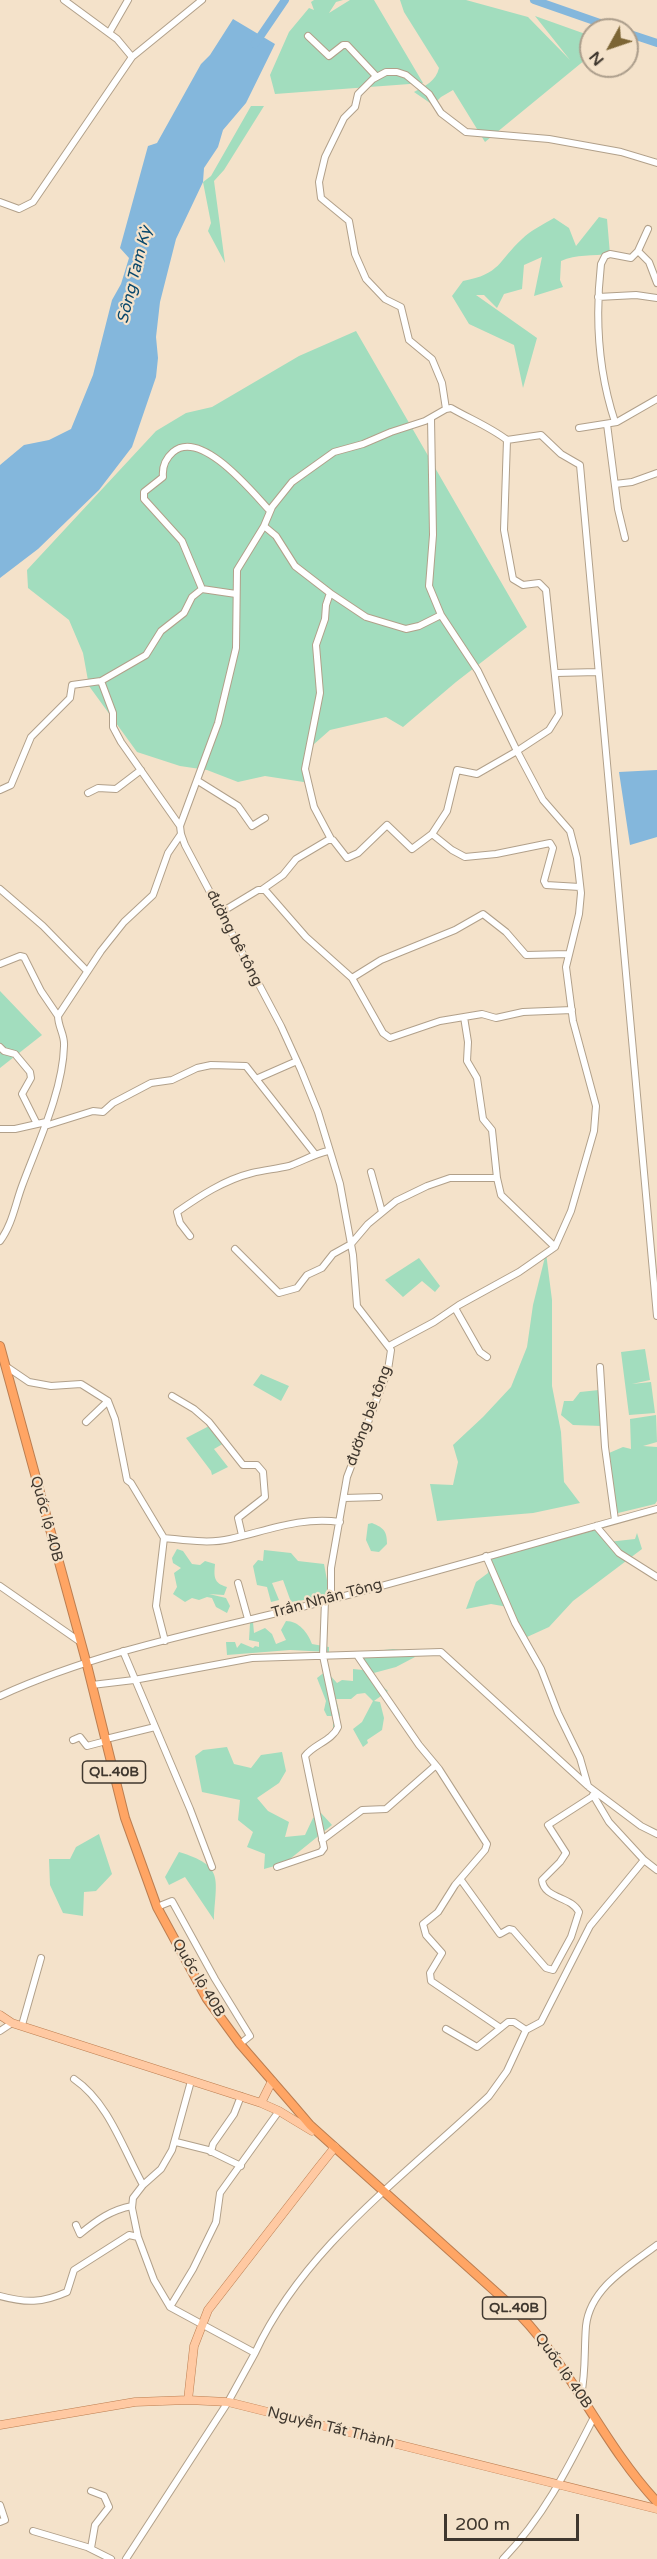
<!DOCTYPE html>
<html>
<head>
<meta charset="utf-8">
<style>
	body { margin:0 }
	#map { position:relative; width:657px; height:2559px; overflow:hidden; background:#f4e2ca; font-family:"Varela Round",sans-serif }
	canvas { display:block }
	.north { position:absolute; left:579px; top:18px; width:60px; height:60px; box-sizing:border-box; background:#f4e2ca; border:2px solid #ac9e8c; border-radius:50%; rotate:230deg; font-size:16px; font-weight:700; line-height:24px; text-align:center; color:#3f372e }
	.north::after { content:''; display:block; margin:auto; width:21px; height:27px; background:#7c6535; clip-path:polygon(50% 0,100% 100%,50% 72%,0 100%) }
	.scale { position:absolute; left:444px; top:2514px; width:135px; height:27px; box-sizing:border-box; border:3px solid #3f372e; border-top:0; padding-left:8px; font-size:18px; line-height:21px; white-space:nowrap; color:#3f372e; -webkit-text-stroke:4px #f4e2ca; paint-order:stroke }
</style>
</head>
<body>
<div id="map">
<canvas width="657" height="2559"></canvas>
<div class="north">N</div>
<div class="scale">200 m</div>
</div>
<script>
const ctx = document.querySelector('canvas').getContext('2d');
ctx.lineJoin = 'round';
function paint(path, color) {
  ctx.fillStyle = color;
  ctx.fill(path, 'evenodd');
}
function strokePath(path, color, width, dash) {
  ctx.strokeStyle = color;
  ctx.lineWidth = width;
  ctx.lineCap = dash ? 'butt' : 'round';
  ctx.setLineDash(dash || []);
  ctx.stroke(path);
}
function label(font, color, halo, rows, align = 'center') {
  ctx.font = font + ' "Varela Round",sans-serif';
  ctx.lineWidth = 4.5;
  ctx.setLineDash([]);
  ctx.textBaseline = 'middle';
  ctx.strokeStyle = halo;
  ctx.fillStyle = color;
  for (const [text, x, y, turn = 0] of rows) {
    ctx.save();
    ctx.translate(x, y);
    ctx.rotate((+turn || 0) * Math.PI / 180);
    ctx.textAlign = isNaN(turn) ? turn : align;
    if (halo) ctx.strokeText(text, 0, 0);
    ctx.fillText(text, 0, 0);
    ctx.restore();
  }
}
const green = new Path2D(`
	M314 0H343L336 2 329 13 350 0H374L423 83 275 94 270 75 289 32 309 8 314 10 311 2Z
	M400 0H466L528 17 570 60 535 16 591 36V55L485 142 453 90 441 97 433 105 414 92C425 86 436 81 439 68L404 12Z
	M251 106H264L224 170 214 181 225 263 208 231 211 223 203 182 211 176Z
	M599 217 607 219 610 254C593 256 576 254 561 261L560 280 563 287 534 296 542 257 524 265 522 289 504 294 497 308 484 295H476L537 338 523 388 514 345 469 324 452 296 463 281C501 274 498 261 522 239 531 230 544 224 554 218L569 228 576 246Z
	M356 331 527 627 456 682 403 727 386 717 330 730 305 752 310 783 265 776 238 782 207 770 180 766 137 752 89 686 83 653 69 620 28 588 27 570 156 431 186 413 212 407 299 356Z
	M0 991 42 1035 0 1068Z
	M546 1253 552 1300V1386L561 1432 564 1482 580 1503 533 1513 437 1521 430 1484 453 1485 458 1462 453 1445 483 1417 511 1387 527 1347 533 1305Z
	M419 1258 440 1286 435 1292 422 1281 403 1297 385 1280Z
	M645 1349 650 1380 632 1384 651 1382 655 1413 629 1415 621 1352Z
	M261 1374 289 1386 281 1401 253 1385Z
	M599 1390 602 1426 573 1425 561 1415 564 1401H573L580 1392Z
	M656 1415 657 1442 643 1446 657 1447V1501L655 1504 618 1513 609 1478 611 1462 609 1453 623 1447 631 1449 630 1419Z
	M213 1424 226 1442 214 1449 228 1467 212 1475 211 1471 186 1438Z
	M372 1523C384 1528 387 1531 387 1544L379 1552 371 1551 366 1540 368 1524Z
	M601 1527 608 1542 635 1539 637 1533 642 1549 573 1601 549 1627 527 1637 509 1619 508 1607 491 1604 466 1609 476 1582 488 1573 487 1560Z
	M177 1549 183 1551 192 1564 200 1565 205 1561 215 1564C214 1576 213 1583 227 1587L224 1595 209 1594 226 1598 230 1606 227 1613 216 1607 212 1598 207 1597 199 1600 192 1598 185 1602 173 1594 177 1587 174 1573 181 1568 173 1563 172 1558Z
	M264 1550 291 1553 298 1561 324 1564 330 1596 291 1602 283 1580 272 1583 279 1600 271 1602 267 1587 257 1585 253 1566 258 1560 263 1561Z
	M286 1621C299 1621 308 1633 312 1644L329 1647V1652L290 1650 227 1655 226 1642H235L237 1648 241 1643 253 1648 255 1646 259 1647V1642L249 1640 250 1623 253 1622 254 1633 265 1628 272 1634 276 1644 286 1640 281 1630Z
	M393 1649 410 1651 415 1657 396 1667 370 1674 355 1653Z
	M353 1669 363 1670 388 1691 374 1701 380 1702 384 1718 382 1730 367 1740 368 1743 363 1747 353 1729 362 1722 373 1701 365 1693 357 1694 351 1699H336L340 1715 339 1732 336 1734 333 1729V1716H327L324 1710 326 1701 317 1678 326 1671 337 1683 342 1680 353 1681Z
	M227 1747 234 1764 251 1768 261 1755 282 1752 286 1771 279 1783 257 1798 268 1811 289 1822 285 1837 305 1835 313 1818 321 1813 332 1825 285 1863 264 1869 265 1854 247 1847 253 1832 238 1820 240 1800 202 1792 195 1756 203 1750Z
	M99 1834 112 1874 96 1891 84 1892 83 1916 63 1913 50 1885 49 1859H70L76 1847Z
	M179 1852C225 1866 216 1878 214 1920L185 1877 169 1885 165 1877Z`);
const water = new Path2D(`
	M233 19 275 44 246 103 223 130 218 147 204 168 203 182 176 239 160 302 156 337 158 358 156 377 132 447 99 490 38 549 0 578V465L24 445 49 440 71 429 93 375 112 300 121 284 129 258 120 248 148 146 157 143 201 64 210 55Z
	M657 770V837L630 845 619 772Z`);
const river = new Path2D(`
	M534 0 620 30
	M627 33 657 43
	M255 44 285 0`);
const minor = new Path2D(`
	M64 0 117 39 132 57
	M109 33 128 0
	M308 36 329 56 343 45H347L376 76
	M0 202 19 209 33 202 132 57 202 0
	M638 251 648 229
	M598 297 636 295 657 298
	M431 418 433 535 429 586 441 615 478 671 517 751 477 774 457 770 447 811 432 834
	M615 422C598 371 595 318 601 264L605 256 610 254 631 258 638 251 649 262 657 283
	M607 424 618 509 625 538
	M579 428 617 422 657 399
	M507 440C490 427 470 419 451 408L446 409 442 383 432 359 409 340 401 307 385 299 366 279 355 254 349 221 321 198 319 182 325 157 344 118 355 107 358 94 373 79 386 72H397L406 75 429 94 441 113 466 132 549 139 621 152 657 163
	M615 484 632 482 657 473
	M264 526 276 536 295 566 330 593 326 605 325 619 316 645 320 693 305 769 314 807 331 839
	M202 589 182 541 144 499V492L163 477C162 467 165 459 173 452 201 428 253 493 270 511
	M330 593 366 617 406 629 419 626 441 615
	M556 673 598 672
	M101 681 146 655 161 631 184 613 192 597 202 589 236 594
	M198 781 238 806 252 826 265 818
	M0 790 11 785 31 737 70 698 72 685 101 681 113 713V727L121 742 180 826
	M88 793 98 788 116 789 141 770
	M0 889 43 926 87 971
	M263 889 283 875 296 859 328 840H333L347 858 358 853 387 825 412 849 432 834 452 850 465 857 496 854 550 843 553 848 544 881 546 885 580 887
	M220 913 258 890H265L306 937 352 978 383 1033 390 1038 440 1021 482 1014 496 1018 523 1012 572 1010
	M0 964 20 956 24 957 41 991 58 1016
	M352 978 381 960 455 930 483 914 506 932 526 955 569 954
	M0 1047 4 1051 15 1054 30 1072 31 1078 22 1094 37 1124
	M256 1079 297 1061
	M45 1126 93 1111 103 1112 113 1103 151 1083 172 1080 197 1068 211 1065 246 1066 315 1154
	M0 1129H15L46 1122
	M371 1172 382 1212
	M497 1178 501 1195 555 1247
	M190 1236 180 1223 177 1212C200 1196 224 1180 252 1173 264 1170 276 1169 289 1166 303 1161 314 1154 328 1151
	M0 1241C12 1225 15 1205 22 1186 37 1145 63 1091 64 1046 65 1035 58 1027 58 1016L101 951 124 922 153 895 168 853 181 834
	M235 1249 279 1293 297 1288 307 1275 322 1268 333 1254 351 1244 368 1224 396 1201 427 1186 450 1178H497L492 1130 483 1119 477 1078 467 1061 468 1042 464 1017
	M455 1308 480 1352 487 1357
	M389 1346 434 1322 459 1305 519 1272 555 1247 571 1211 594 1131 596 1106 573 1021 566 967 579 914 581 893 577 858 570 831 543 800 517 751 549 730 559 714 546 590 539 583 523 585 513 579 504 530 507 440 541 435 561 454 580 465 657 1316
	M7 1367 29 1382 51 1386 81 1384 108 1401 115 1419 127 1480 131 1483 164 1538 156 1606 165 1641
	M600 1367 605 1447 615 1520
	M172 1396 194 1409 209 1422 243 1465H257L263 1472 265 1497 238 1518 242 1535
	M86 1422 108 1401
	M344 1498 379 1497
	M596 1526 619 1553 657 1577
	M164 1538C185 1540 209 1544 230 1539 266 1531 302 1516 340 1522
	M486 1556 515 1623 541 1669 558 1713 580 1758 588 1786
	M238 1583 248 1619
	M0 1586 79 1641
	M331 1599V1568L347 1477 388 1370 391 1350 357 1306 353 1255 340 1184 318 1112 301 1070 281 1026 185 845 181 834 180 826 218 723 236 648 237 570 264 526 272 507 292 482 334 452 363 444 391 432 425 421 446 409
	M123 1651 190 1809 212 1867
	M357 1655 419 1745 439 1769 487 1844 485 1850 455 1885 438 1912 423 1924 426 1935 442 1953 430 1973 431 1981 499 2027
	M92 1685 134 1680 252 1658 441 1652 589 1787 641 1826 657 1834
	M0 1696C98 1651 205 1631 310 1605 426 1575 541 1541 657 1509
	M106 1739 155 1727
	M73 1740 80 1737 87 1746 106 1741
	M593 1795 609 1822 644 1860
	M322 1840 362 1810 386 1809 435 1766
	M277 1867 321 1852 324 1848 305 1756C314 1744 332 1741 338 1727L323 1656 325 1600
	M461 1880 500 1934 509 1929 513 1930 546 1968 553 1970 571 1937 579 1912C571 1896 544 1899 542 1880L560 1862 566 1853 548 1825 593 1796
	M157 1907 172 1901 215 1979 250 2036 240 2044
	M22 2025 41 1958
	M446 2029 477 2047 508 2022H514L526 2030
	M0 2031 12 2023
	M74 2079C109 2103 123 2149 143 2185
	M176 2142 208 2150 241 2166
	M211 2152 213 2144 234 2114 241 2096
	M76 2225 80 2234C97 2220 111 2210 132 2206
	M138 2237 132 2208 133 2198 143 2185 161 2169 172 2150 191 2081
	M0 2296C26 2303 42 2303 67 2292L74 2270 129 2235 138 2237 154 2280 170 2307 193 2269 216 2222 220 2193 279 2111
	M255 2353C305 2246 405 2176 489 2096L507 2071 526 2030 541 2022 590 1926 644 1860 657 1870
	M581 2395C586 2372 584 2350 586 2326 590 2288 629 2266 657 2245
	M0 2505 5 2520 0 2522
	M33 2531 87 2547 111 2559
	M91 2548 95 2525 109 2507 104 2496 91 2491
	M126 2559 228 2402 255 2353 170 2307
	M503 2559C543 2518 568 2468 594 2417`);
const major = new Path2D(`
	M0 2015 12 2023 261 2103 279 2111 312 2131
	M261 2103 272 2081
	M188 2400 194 2346 208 2310 319 2167 335 2147 332 2145
	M0 2425 135 2402 188 2400 228 2402 657 2509`);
const highway = new Path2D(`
	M0 1346 86 1661 125 1818 157 1907 207 1999 240 2044 293 2105 310 2125 508 2303C569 2360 600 2441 657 2502`);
const shields = [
	[114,1772,63],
	[514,2308,63]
];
const shieldNames = [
	["QL.40B",114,1772],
	["QL.40B",514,2308]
];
const streetNames = [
	["đường bê tông",234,938,63],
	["đường bê tông",369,1416,-70],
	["Quốc lộ 40B",46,1519,75],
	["Trần Nhân Tông",327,1599,-15],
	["Quốc lộ 40B",198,1978,59],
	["Quốc lộ 40B",563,2371,55],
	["Nguyễn Tất Thành",331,2428,14]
];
const waterNames = [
	["Sông Tam Kỳ",135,275,-76]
];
paint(green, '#a2ddbe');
paint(water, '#84b7dc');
strokePath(river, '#84b7dc', 8);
strokePath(minor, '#b1a08a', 8);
strokePath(major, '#bc7e51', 9);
strokePath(highway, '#bc7e51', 10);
strokePath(minor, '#fff', 6);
strokePath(major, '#ffc9a2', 8);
strokePath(highway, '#ffa564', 8);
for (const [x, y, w] of shields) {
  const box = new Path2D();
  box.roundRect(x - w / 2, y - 11, w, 22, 4.5);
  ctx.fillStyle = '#f4e2ca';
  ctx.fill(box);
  strokePath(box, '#3f372e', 1.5);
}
label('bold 14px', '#3f372e', null, shieldNames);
label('15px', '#3f372e', '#f4e2ca', streetNames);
label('italic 16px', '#09486c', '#f4e2ca', waterNames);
</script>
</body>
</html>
